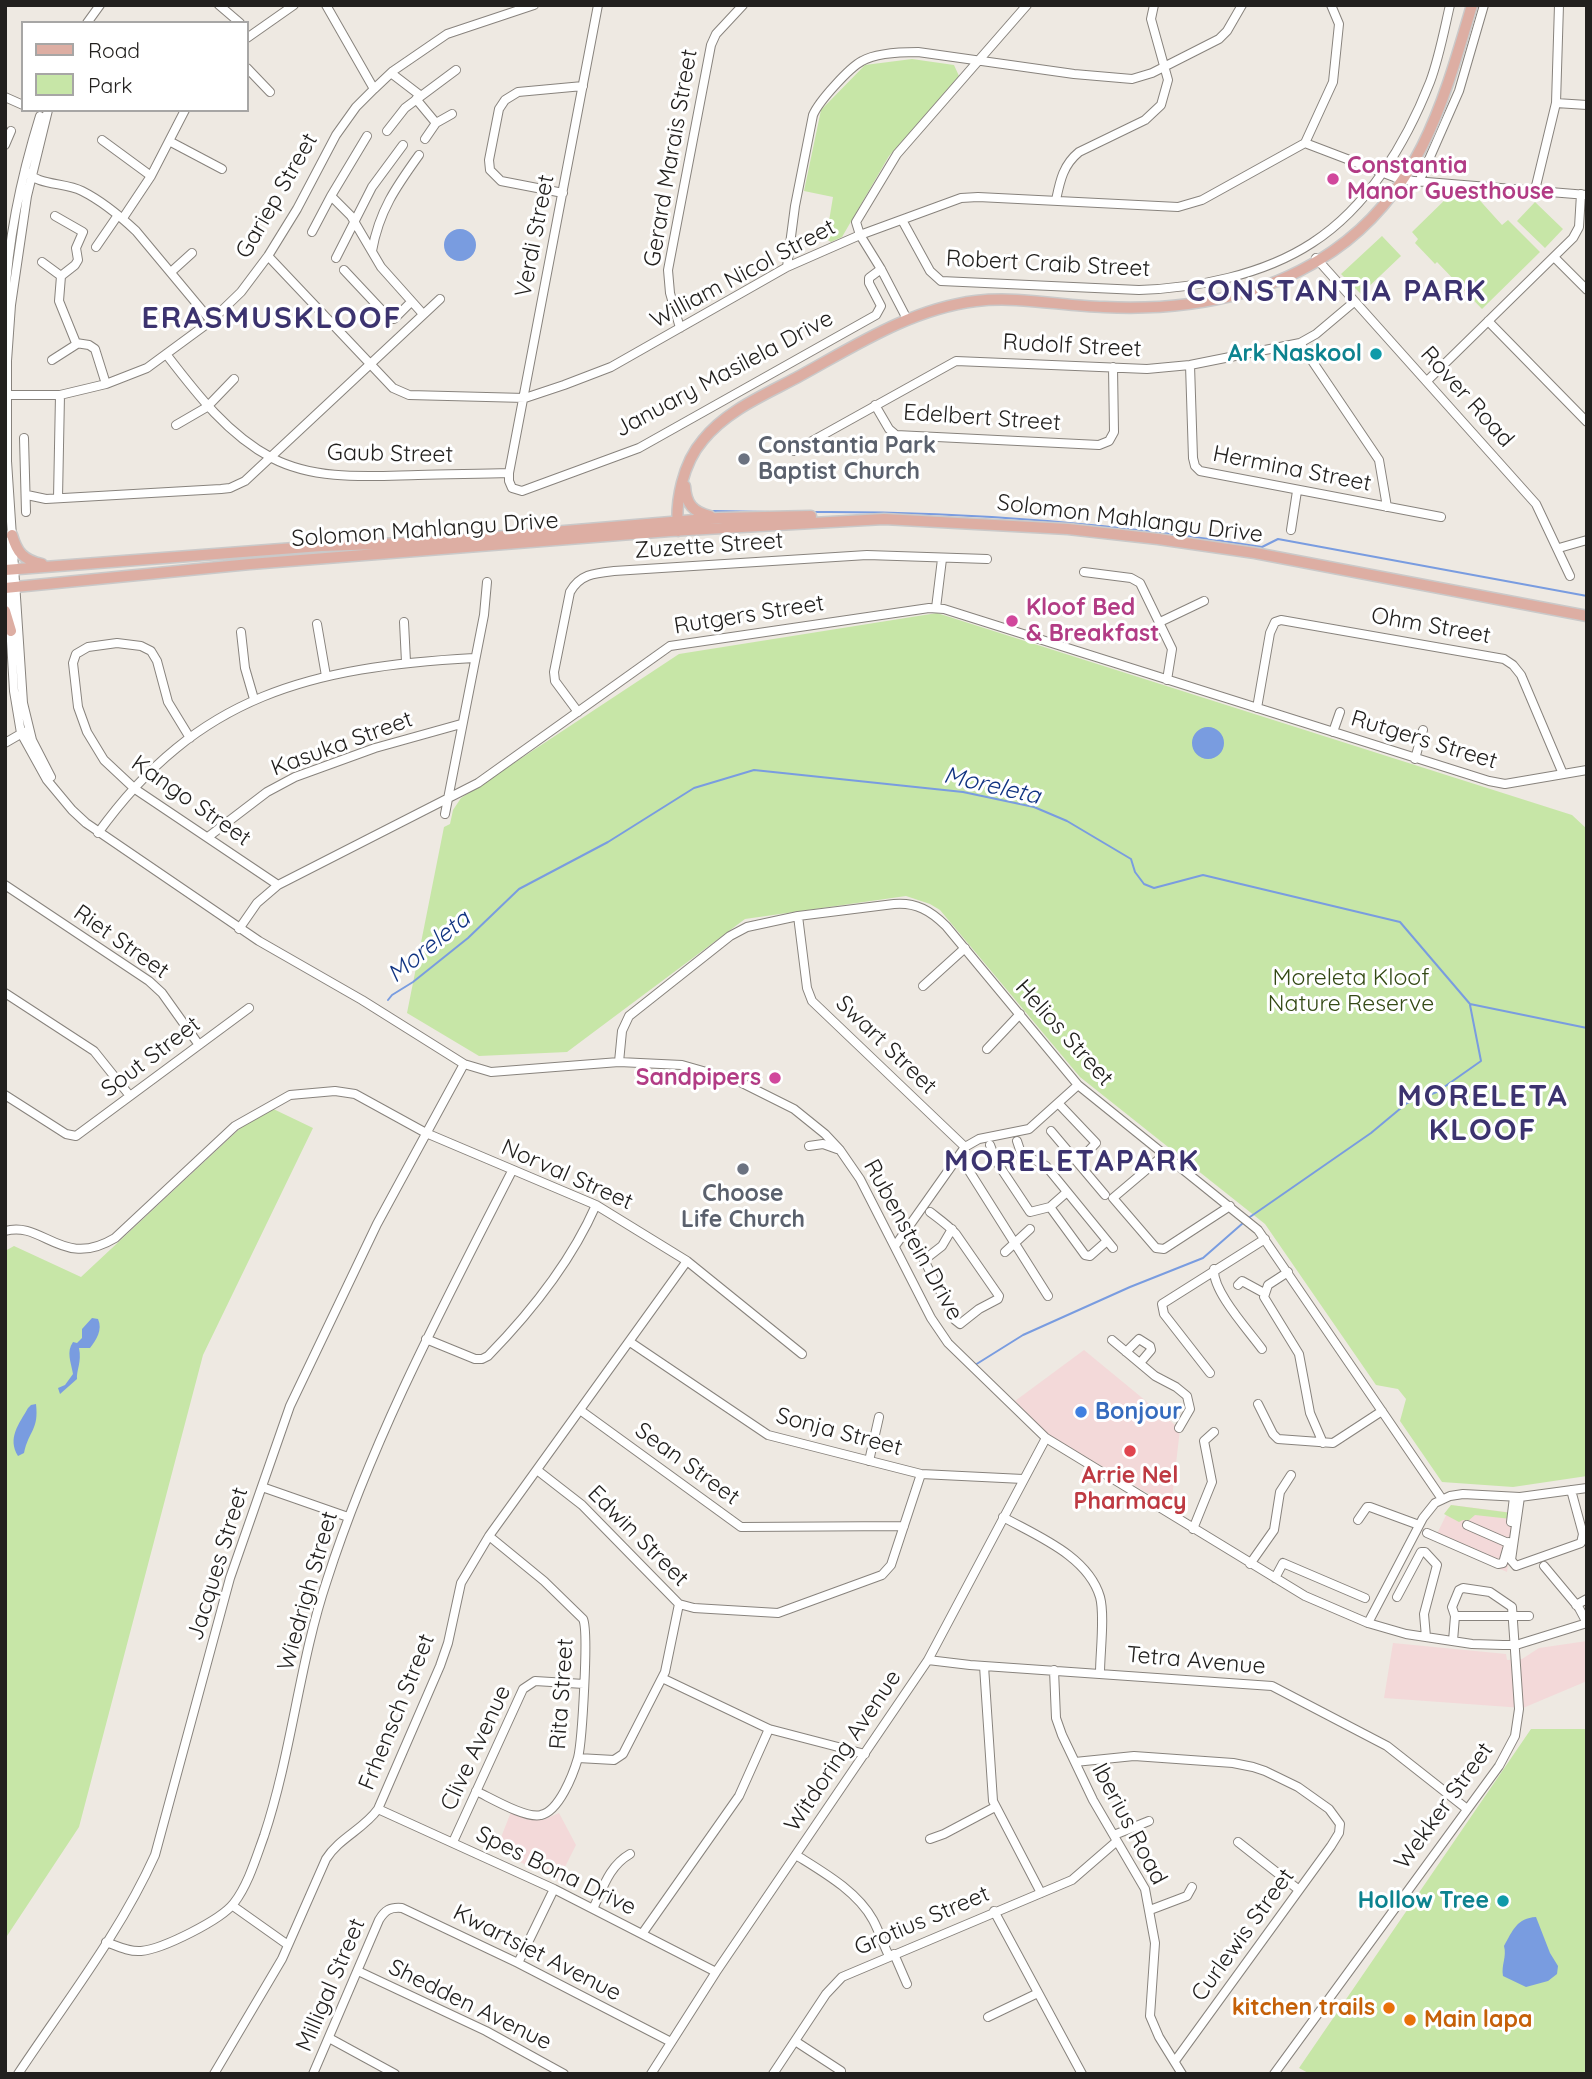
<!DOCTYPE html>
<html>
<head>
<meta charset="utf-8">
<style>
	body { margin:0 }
	#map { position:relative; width:1592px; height:2079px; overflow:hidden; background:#eee9e2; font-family:Quicksand,sans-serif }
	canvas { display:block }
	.frame { position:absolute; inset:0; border:7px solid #22201e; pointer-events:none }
	.legend { position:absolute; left:21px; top:21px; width:228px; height:91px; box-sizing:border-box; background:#fff; border:2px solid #a7a6a5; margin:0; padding:9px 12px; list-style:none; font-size:21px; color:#22201e }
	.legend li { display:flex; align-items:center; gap:14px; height:35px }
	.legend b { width:35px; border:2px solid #a7a6a5 }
</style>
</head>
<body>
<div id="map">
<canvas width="1592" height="2079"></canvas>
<div class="frame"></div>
<ul class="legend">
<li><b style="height:9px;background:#ddaea3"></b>Road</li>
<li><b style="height:19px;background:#c7e6a7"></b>Park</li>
</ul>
</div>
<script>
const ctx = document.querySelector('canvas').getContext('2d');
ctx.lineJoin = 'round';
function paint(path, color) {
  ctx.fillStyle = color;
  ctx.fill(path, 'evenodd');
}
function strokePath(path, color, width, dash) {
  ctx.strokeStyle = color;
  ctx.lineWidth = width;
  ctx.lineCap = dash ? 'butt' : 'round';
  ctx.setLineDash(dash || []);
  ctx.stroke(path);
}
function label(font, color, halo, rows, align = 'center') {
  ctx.font = font + ' Quicksand,sans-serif';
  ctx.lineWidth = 6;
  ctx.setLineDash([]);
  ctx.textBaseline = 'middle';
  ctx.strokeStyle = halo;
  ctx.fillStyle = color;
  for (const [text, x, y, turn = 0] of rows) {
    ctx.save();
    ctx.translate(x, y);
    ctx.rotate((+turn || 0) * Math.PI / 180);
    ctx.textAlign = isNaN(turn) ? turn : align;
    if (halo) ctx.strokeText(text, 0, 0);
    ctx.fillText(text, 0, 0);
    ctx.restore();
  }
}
const commercial = new Path2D(`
	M1084 1350 1180 1429 1171 1507 1049 1435 1015 1401Z
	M1451 1505 1515 1513 1507 1572 1434 1540Z
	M1587 1641V1681L1523 1708 1384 1698 1393 1643 1506 1654 1507 1660 1522 1659 1539 1648Z
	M511 1812 529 1819 543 1820 559 1813 576 1845 558 1881 496 1850Z`);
const green = new Path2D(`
	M912 59 954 65 959 76 889 156 842 237 831 242 826 239 833 197 804 191 821 110 865 65Z
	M1453 192 1474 194 1502 225 1508 220 1540 252 1482 309 1437 262 1435 264 1415 243 1418 239 1412 232Z
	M1535 202 1563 229 1545 248 1517 221Z
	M1382 236 1401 256 1361 294 1341 274Z
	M937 613 1572 815 1587 829V1476L1513 1487 1442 1482 1400 1421 1406 1399 1398 1389 1376 1385 1265 1224 1080 1077 940 910 930 904 906 896 745 919 567 1052 479 1056 407 1013 444 827 450 824 453 810 461 798 679 654Z
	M265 1105 313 1128 203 1355 79 1827 5 1939V1251L14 1246 81 1277Z
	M1451 1505 1512 1513 1511 1519 1475 1515 1468 1521 1463 1520 1459 1522 1444 1514Z
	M1531 1729H1587V2074H1310L1299 2068Z`);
const water = new Path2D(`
	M444 245a16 16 0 1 1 32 0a16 16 0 1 1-32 0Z
	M1192 743a16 16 0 1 1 32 0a16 16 0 1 1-32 0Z
	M92 1318 98 1319C103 1330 96 1340 90 1348H79C82 1362 76 1371 77 1379L60 1394 58 1388 65 1385 73 1374C71 1362 66 1352 73 1342L77 1343 82 1338V1329Z
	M36 1404C39 1430 29 1430 24 1453L18 1456C7 1438 19 1424 28 1408L31 1405Z
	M1536 1917 1550 1953 1558 1966 1557 1974 1548 1981 1526 1987 1503 1976C1501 1965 1507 1957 1504 1946 1513 1930 1517 1918 1536 1917Z`);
const stream = new Path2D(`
	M713 511 771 512
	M812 512C963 511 1112 523 1262 547L1278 539 1587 596
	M388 1000 392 995 413 982 468 938 519 889 608 842 694 788 754 770 963 792 1034 807 1067 821 1131 859 1135 872 1144 884 1154 888 1203 875 1400 922 1470 1004 1587 1028
	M1247 1219 1371 1133 1407 1103 1437 1092 1481 1061 1470 1005
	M975 1365 1023 1335 1130 1287 1203 1258 1243 1223`);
const minor = new Path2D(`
	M219 5 240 23
	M326 5 374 89
	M598 5 509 473V481L512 488 522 491 639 448 876 315 881 306 869 283V278L881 269
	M87 23 100 5
	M247 38 294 5
	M247 68 270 92
	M391 73 421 96
	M5 97 23 105
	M416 99 436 123 425 139
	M1556 103 1587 105
	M48 110 27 196 11 305 7 361V461L23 703 32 740 51 777
	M436 123 452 114
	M387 131 405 108 456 70
	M367 136 331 196 351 216 381 267 423 314
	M102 140 151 176
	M169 141 222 169
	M1305 143 1402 180 1587 195
	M5 145 11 131
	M25 170C37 186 64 182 82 191 102 201 120 216 136 231L211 321
	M1419 182 1459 91 1484 5
	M1535 190 1556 103 1559 5
	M563 193 501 181 490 170 489 160 499 109 505 100 518 92 583 86
	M1056 200C1060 181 1063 165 1079 152L1145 120 1161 105 1168 80 1151 19 1154 5
	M55 216 83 232 76 248 78 260 75 265 61 276
	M123 218 151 176 185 110
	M902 220 930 271 941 281 1139 290C1197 288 1263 275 1312 243 1368 207 1406 143 1430 82 1439 58 1444 31 1450 5
	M312 232 331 196
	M96 247 118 215
	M372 251C379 211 396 187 419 155
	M268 256 393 388 409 395 525 398 564 385 611 367 787 267 860 235 961 198 978 197 1178 207 1202 200 1305 143 1333 82 1339 24 1331 5
	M1554 257 1587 290
	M336 258 372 187 403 145
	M1316 258 1536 504 1570 576
	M42 262 61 276 59 301 76 343 89 345 95 349 106 384
	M787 267 795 206 813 115C819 101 849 68 862 61 876 53 902 52 918 52L1074 74 1132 79 1152 73 1219 39 1227 31 1242 5
	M344 270 390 319H394L411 302
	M171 272 192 253
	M5 301C8 238 21 177 40 116
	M907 319 881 269 860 235 856 222 897 154 1027 5
	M1488 321 1587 422
	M680 328 670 293 668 270 711 45 716 34 743 5
	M1300 343 1379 460 1387 507
	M166 354C196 393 227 434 272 458 316 481 370 476 418 475 449 474 479 474 509 473
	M52 360 77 344
	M1190 365 1193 458 1195 466 1200 471 1441 517
	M1427 381 1573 238 1579 227 1581 194
	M5 395H60L106 384 147 368 211 321 241 292 268 256 297 209 336 135 356 107 374 89 393 71 447 34 534 5
	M875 405 889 429 896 435 1099 445 1109 441 1114 432 1113 367
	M176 425 207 407 234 379
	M24 438 26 512
	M794 451 956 361 1147 369 1190 365 1300 343 1316 334 1354 302
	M27 495 46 499 221 489 230 488 245 481 440 299
	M58 498 60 395
	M1291 530 1297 491
	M5 541 14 691 21 733 47 780 72 810 86 823 259 941 362 1000 464 1064 491 1072 619 1062 682 1065 738 1081 794 1109 825 1134 840 1150 860 1179 931 1318 948 1343 1046 1438 1305 1596 1368 1623 1406 1634 1472 1644 1503 1645H1516L1587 1623
	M1559 548 1587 540
	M1084 572 1131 578 1140 583 1172 649 1167 680
	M936 608 942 559
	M404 622 406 662
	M1160 622 1204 601
	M317 624 326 676
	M241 632 245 668 254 699
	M1257 708 1270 633 1275 622 1281 620 1504 659 1513 665 1521 675 1563 774
	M578 712 555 681 554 672 570 592C580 574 595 573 614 571L867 555 987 559
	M1333 732 1340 712
	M190 738 168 702 157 661 151 651 141 646 117 643 88 647 76 654 73 663 78 707 87 732 104 760 135 789 278 885
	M5 743 24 732
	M1415 759 1423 730
	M445 814 484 615 487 582
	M98 833C198 694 312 667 474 658
	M208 837 267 792 295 777 375 748 461 724
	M5 885 149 981 162 993 199 1045
	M798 916 807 988 812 1001 965 1147
	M239 929 257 903 278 885 478 783 670 646 929 608 944 609 1489 781 1505 784 1587 770
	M923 986 965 948
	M5 993 94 1051 130 1096
	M987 1049 1020 1014
	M619 1062 622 1031 629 1016 730 936 747 927 798 916 894 904C916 902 931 911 946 926L1078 1085 1258 1230 1442 1499
	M5 1095 66 1134 76 1136 249 1008
	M1058 1103 1096 1143 1078 1162
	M1051 1131 1105 1195
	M1017 1141 1021 1153 1046 1166 1113 1248
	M990 1145 996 1161 1030 1212 1050 1207 1067 1192
	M809 1146 823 1144 837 1149
	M1165 1154 1113 1198 1156 1248 1164 1249 1230 1206
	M966 1166 1048 1296
	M1050 1207 1085 1255 1090 1256 1107 1241
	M930 1212C939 1219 948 1225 956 1234L999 1296 998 1299 979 1309 960 1324 955 1320 924 1260 942 1246 952 1229
	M5 1231C43 1220 62 1270 115 1238L235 1126 290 1095 335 1091 355 1094 426 1133 596 1205 687 1261 802 1354
	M895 1246 965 1147 979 1139 1029 1129 1078 1085
	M1005 1252 1030 1229
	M1214 1269C1212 1291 1249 1331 1262 1349
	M1288 1272 1268 1285 1264 1297 1299 1354 1310 1413 1323 1443
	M1238 1285 1242 1281 1264 1293
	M426 1339 475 1359H482L488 1356C532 1311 571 1262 596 1205
	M1112 1340 1155 1376 1176 1387 1187 1396 1190 1409 1179 1428
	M630 1342 768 1435 921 1474 1023 1479
	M1126 1352 1139 1339 1150 1346 1151 1350 1140 1363
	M1210 1373 1164 1314 1162 1304 1265 1239
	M1258 1404 1273 1434 1278 1439 1333 1443 1382 1411
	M580 1410 741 1527 904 1526
	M869 1461 879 1417
	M537 1470 582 1505 679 1604 665 1672 623 1754 614 1760 578 1758
	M262 1487 348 1517
	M1520 1497 1511 1560 1516 1566 1581 1543 1583 1534 1571 1490
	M1003 1517C1037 1536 1088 1556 1100 1597 1105 1615 1100 1653 1100 1673
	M1358 1520 1367 1507H1370L1419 1525
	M1511 1522 1514 1497
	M1467 1525 1508 1543
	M1193 1529 1212 1482 1204 1441 1214 1432
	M1427 1533 1498 1564 1503 1563 1509 1542
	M1250 1564 1274 1530 1280 1492 1291 1475
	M1544 1566 1579 1608 1587 1623
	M1275 1578 1283 1563 1365 1598
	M1397 1597 1421 1552H1425L1437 1565 1424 1614 1426 1637
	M679 1604 694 1608 778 1613 882 1575 891 1565 921 1474
	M1576 1605 1587 1599
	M1455 1616H1529
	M1368 1623 1423 1518 1435 1503 1450 1496 1463 1494 1520 1497 1587 1488
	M928 1660 970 1665 1272 1686 1387 1746 1467 1809
	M984 1666 993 1801 1041 1893
	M1054 1670 1056 1718 1062 1735 1093 1800 1145 1889 1155 1943 1150 2016 1159 2037 1182 2074
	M662 1678 769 1729 865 1754
	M1075 1762 1134 1756 1233 1763 1253 1767 1265 1771 1298 1787 1329 1809 1340 1824 1339 1833 1331 1846 1175 2061
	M476 1791C491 1798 526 1819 541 1815 559 1811 573 1775 578 1758 582 1741 589 1631 583 1619L544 1581 489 1536
	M378 1809 554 1889 716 1972
	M1114 1835 1149 1821
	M930 1839 944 1834 995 1807
	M453 1842 523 1689 535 1681 584 1684
	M1238 1842 1299 1890
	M796 1855C823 1872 857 1891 873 1920 879 1931 883 1944 889 1956
	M233 1906 288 1945
	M593 1909C603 1888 609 1866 630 1854
	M1150 1910 1187 1896 1192 1887
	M994 1911 1082 2074
	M642 1934 739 1796 769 1729
	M106 1942C117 1946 129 1952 141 1951 163 1949 221 1920 234 1903 248 1885 256 1858 264 1836 292 1752 299 1663 327 1580 373 1437 444 1304 512 1171
	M894 1954 907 1984
	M518 1963 554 1889
	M358 1971 486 2031 564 2074
	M988 2017 1038 1993
	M329 2038 395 2074
	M795 2041 841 2071
	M18 2074C65 2003 120 1933 155 1855L230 1578 290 1406 377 1224 464 1064
	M214 2074 282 1959 326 1859C339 1838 364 1829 378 1809L440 1666 448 1643 461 1583 489 1536 687 1261
	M313 2074 379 1920C385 1910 390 1907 402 1908L518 1963 671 2042
	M651 2074 716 1972 928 1660 1046 1438
	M773 2074 826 1994 842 1977 1072 1880 1117 1841
	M1274 2074 1499 1766 1515 1736 1519 1709 1512 1607 1490 1592 1463 1588 1459 1590 1452 1607 1455 1616 1453 1641`);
const major = new Path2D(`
	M685 486C686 504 693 512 710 516
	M678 531C675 501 683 463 703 440 726 411 764 395 796 378 853 347 910 309 976 301 1019 296 1062 306 1104 307 1185 311 1266 297 1333 251 1420 191 1444 100 1472 5
	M12 535C17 552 23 560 42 564
	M5 570 321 546 435 542 718 518 811 516
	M5 588 250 564 670 531 884 519 1068 529 1158 539 1255 553 1587 616
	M5 611 11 631`);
const markers = [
	[1333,179,7,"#d1479c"],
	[1376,354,7,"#0f9aa8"],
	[744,459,7,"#6b7280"],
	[1012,621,7,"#d1479c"],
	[775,1078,7,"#d1479c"],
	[743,1169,7,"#6b7280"],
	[1081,1412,7,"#3f7fe0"],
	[1130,1451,7,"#e0444e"],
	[1503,1901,7,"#0f9aa8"],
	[1389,2008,7,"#e8710a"],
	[1410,2020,7,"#e8710a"]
];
const streetNames = [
	["Gerard Marais Street",671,158,-80],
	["Gariep Street",277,196,-60],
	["Verdi Street",535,236,-79],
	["Robert Craib Street",1048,264,3],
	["William Nicol Street",743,274,-28],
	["Rudolf Street",1072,346,3],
	["January Masilela Drive",724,374,-28],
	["Rover Road",1467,397,48],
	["Edelbert Street",982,418,4],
	["Gaub Street",390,454,1],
	["Hermina Street",1292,469,11],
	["Solomon Mahlangu Drive",1130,519,7],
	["Solomon Mahlangu Drive",425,530,-4],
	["Zuzette Street",709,546,-4],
	["Rutgers Street",749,615,-9],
	["Ohm Street",1431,626,10],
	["Rutgers Street",1424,740,17],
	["Kasuka Street",342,744,-20],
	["Kango Street",191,801,35],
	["Riet Street",121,942,35],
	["Helios Street",1064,1033,48],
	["Swart Street",886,1045,44],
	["Sout Street",151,1057,-37],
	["Norval Street",567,1175,24],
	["Rubenstein Drive",913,1240,61],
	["Sonja Street",839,1432,15],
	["Sean Street",687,1464,36],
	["Edwin Street",638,1536,45],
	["Jacques Street",218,1564,-73],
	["Wiedrigh Street",308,1591,-74],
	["Tetra Avenue",1196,1661,5],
	["Rita Street",562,1694,-86],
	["Frhensch Street",397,1712,-68],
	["Clive Avenue",476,1748,-65],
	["Witdoring Avenue",843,1751,-56],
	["Wekker Street",1444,1806,-54],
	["Iberius Road",1129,1824,62],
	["Spes Bona Drive",556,1871,26],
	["Grotius Street",922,1921,-23],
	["Curlewis Street",1243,1935,-54],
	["Kwartsiet Avenue",537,1953,27],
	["Milligal Street",331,1985,-67],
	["Shedden Avenue",470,2005,26]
];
const hotelNames = [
	["Constantia",1347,166],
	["Manor Guesthouse",1347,192],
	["Kloof Bed",1026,608],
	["& Breakfast",1026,634],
	["Sandpipers",761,1078,"right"]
];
const cultureNames = [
	["Ark Naskool",1362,354],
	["Hollow Tree",1489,1901]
];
const worshipNames = [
	["Constantia Park",758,446],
	["Baptist Church",758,472],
	["Choose",743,1194,"center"],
	["Life Church",743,1220,"center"]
];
const parkNames = [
	["Moreleta Kloof",1351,978],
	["Nature Reserve",1351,1004]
];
const shopNames = [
	["Bonjour",1095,1412]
];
const healthNames = [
	["Arrie Nel",1130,1476],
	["Pharmacy",1130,1502]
];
const foodNames = [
	["kitchen trails",1375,2008],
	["Main lapa",1424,2020,"left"]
];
const waterNames = [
	["Moreleta",992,786,13],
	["Moreleta",429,947,-39]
];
const districtNames = [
	["CONSTANTIA PARK",1337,292],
	["ERASMUSKLOOF",272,319],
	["MORELETA",1483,1097],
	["KLOOF",1483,1131],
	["MORELETAPARK",1072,1162]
];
paint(commercial, '#f3d9d9');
paint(green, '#c7e6a7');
paint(water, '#799ce0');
strokePath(stream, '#799ce0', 2);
strokePath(minor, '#88837d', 10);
strokePath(major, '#cac9c9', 13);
strokePath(minor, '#fff', 8);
strokePath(major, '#ddaea3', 10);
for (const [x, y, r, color] of markers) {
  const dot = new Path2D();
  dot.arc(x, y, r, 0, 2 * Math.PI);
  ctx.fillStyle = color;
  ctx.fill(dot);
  strokePath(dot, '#fff', 2.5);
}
label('23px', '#22201e', '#fff', streetNames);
label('bold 23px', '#b23c85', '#fff', hotelNames, 'left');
label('bold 23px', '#0d838f', '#fff', cultureNames, 'right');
label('bold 23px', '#5b616d', '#fff', worshipNames, 'left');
label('23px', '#334914', '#fff', parkNames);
label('bold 23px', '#366cbe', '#fff', shopNames, 'left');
label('bold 23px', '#be3a42', '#fff', healthNames);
label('bold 23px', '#c56008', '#fff', foodNames, 'right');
label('italic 24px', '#113482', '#fff', waterNames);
ctx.letterSpacing = '2px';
label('bold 30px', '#3c336f', '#fff', districtNames);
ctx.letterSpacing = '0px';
</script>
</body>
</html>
